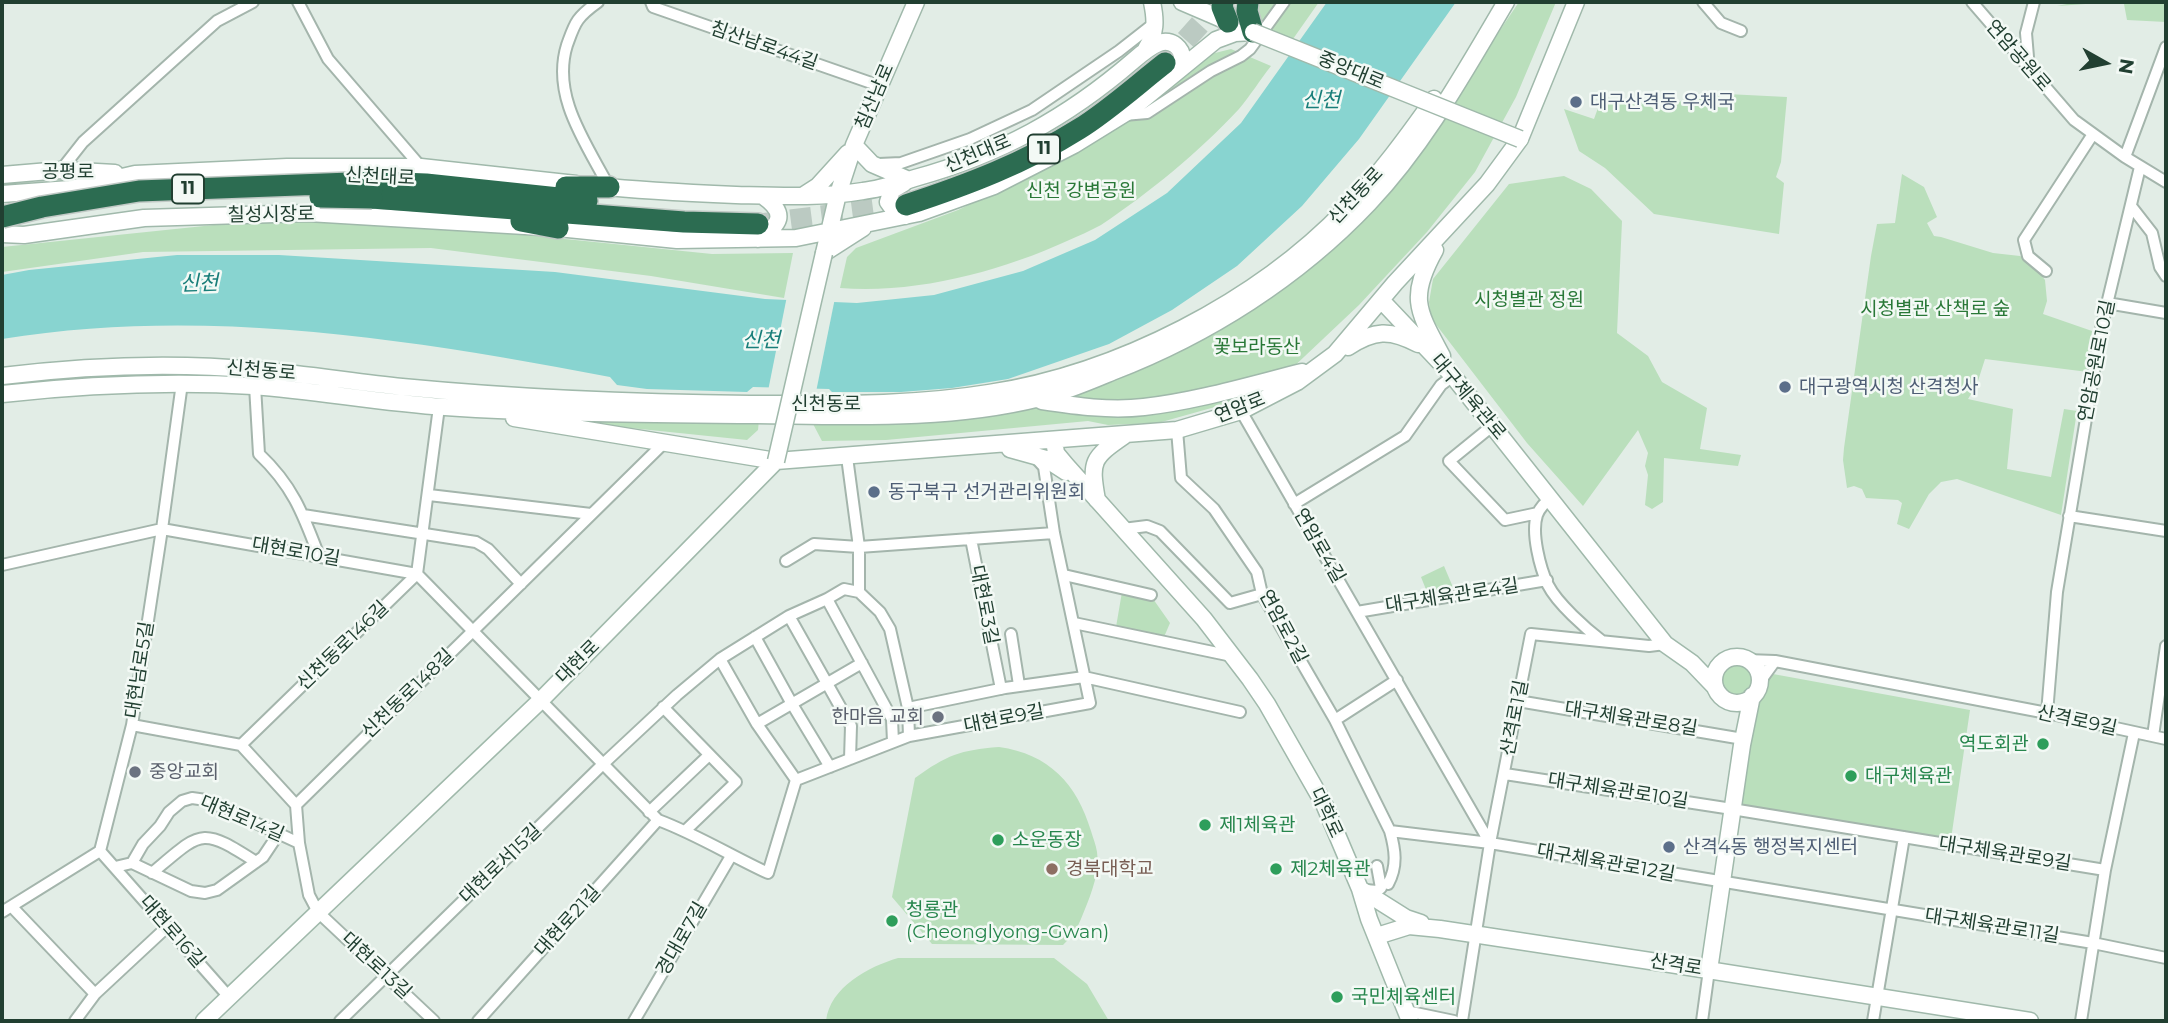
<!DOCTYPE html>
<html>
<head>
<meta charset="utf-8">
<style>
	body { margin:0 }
	#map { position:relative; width:2168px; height:1023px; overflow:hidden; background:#e2ede6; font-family:Montserrat,sans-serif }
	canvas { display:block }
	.frame { position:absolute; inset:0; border:4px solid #213f31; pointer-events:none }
	.north { position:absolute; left:2070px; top:28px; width:70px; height:70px; -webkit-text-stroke:5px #f3f9f5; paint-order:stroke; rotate:99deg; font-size:19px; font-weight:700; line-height:28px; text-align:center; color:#213f31 }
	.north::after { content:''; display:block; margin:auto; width:24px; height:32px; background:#213f31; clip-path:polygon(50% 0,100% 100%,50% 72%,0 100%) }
</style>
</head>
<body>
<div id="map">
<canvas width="2168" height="1023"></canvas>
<div class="frame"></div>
<div class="north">N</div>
</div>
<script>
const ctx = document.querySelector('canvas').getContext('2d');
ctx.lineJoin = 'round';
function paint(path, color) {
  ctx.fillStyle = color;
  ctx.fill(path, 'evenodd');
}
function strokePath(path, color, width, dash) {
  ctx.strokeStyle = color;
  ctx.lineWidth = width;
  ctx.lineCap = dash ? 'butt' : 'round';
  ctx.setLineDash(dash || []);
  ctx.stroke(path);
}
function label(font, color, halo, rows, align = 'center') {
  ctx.font = font + ' Montserrat,"Noto Sans KR",sans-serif';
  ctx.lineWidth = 5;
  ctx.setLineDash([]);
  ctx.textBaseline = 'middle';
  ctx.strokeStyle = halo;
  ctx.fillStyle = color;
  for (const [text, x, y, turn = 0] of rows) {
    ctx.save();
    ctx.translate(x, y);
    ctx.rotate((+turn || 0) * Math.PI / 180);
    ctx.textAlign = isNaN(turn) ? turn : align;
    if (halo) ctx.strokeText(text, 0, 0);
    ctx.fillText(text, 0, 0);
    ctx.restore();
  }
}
const green = new Path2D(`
	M1249 2H1319L1293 39 1256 24Z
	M1519 2H1556L1516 97 1475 172 1427 232 1359 305 1287 373 1222 405 1158 423 1108 425 1088 421 886 440 822 441 812 422 965 415 1263 301 1306 271 1328 252 1429 135Z
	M2077 2H2166V22L2127 20 2124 4 2114 2 2057 6Z
	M1231 49 1271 66C1260 80 1250 96 1239 109 1199 152 1149 193 1101 225 1090 231 1078 236 1067 241 999 272 915 294 840 288L847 257 856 248 958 210 1048 166 1211 54Z
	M1707 93 1787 97 1781 162 1776 177 1784 183 1779 234 1654 214 1605 168 1579 151 1564 109 1594 119 1602 97 1630 102 1642 96 1652 108 1667 111 1691 94Z
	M1902 174 1924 187 1937 217 1927 223 1934 236 1941 237 1993 253 2020 256 2029 260 2045 280 2047 301 2043 314 2092 331 2088 372 1985 359 1977 384 1968 399 2013 409 2007 469 2051 477 2064 409 2077 411 2061 515 1957 479 1941 482 1929 494 1909 529 1897 524 1902 503 1898 500 1866 498 1862 489 1854 486 1847 488 1843 460 1844 448 1871 256 1877 224 1895 223Z
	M1564 176 1591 189 1622 221 1617 333 1648 356 1662 382 1707 408 1700 449 1741 455 1738 466 1664 458 1663 502 1652 509 1645 505 1648 475 1645 466 1648 453 1638 430 1583 506 1527 443 1431 318 1429 302 1433 279 1509 184Z
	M281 218 438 226 712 254 793 253 784 298 651 276 431 248 143 252 2 272V247Z
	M524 417 759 420 758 430 747 440Z
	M1444 566 1455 592 1429 597 1421 577Z
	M1122 592 1151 596 1170 623 1164 637 1116 627Z
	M1719 680a18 18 0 1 1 36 0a18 18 0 1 1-36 0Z
	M1773 674 1970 710 1951 839 1738 805 1748 738 1759 691Z
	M999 747C1049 754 1077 784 1091 831 1093 838 1096 845 1097 852 1100 870 1092 892 1085 909 1079 924 1076 933 1063 945L932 944 892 897 915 778C947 755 960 750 999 747Z
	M898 958H1054L1087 984 1109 1021H826C830 987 868 967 898 958Z`);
const water = new Path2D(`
	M1327 2H1456L1359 139 1302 206 1237 266 1172 310 1109 344 1008 379 952 388 901 392H832L829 389 753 387 747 392 647 389 617 385 610 377C411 339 204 306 2 339V275L29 270 177 255H279L555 272 765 299 857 303 934 295 1023 271 1095 240 1167 193 1241 123Z`);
const pier = new Path2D(`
	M787 296 835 298 816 392 768 391Z`);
const highwayTunnel = new Path2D(`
	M1165 63 1220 2
	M760 224 906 205`);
const street = new Path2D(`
	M298 2 328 59 421 167
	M598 2C591 7 583 13 578 20 573 27 570 37 567 45 551 96 586 143 609 187
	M651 2 653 7 880 86
	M1703 2 1721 23 1741 31
	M1972 2 2074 120 2125 157 2166 182
	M2029 69 2026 33 2034 2
	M1124 115 1147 113 1211 71 1241 56 1250 49 1284 2
	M2125 157 2166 47
	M879 164 901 163 970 139 1032 110 1119 51 1156 22
	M61 170 83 142 217 21 253 2
	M2131 206 2152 233 2160 267 2166 276
	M2046 271 2028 256 2024 240 2093 134
	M2107 303 2166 313
	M255 386 259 454C293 486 303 514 319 556
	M1241 411 1490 843
	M1492 426 1449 461 1505 520 1538 513
	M1177 430 1181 478 1214 509 1257 572 1262 594 1335 720 1390 831 1490 843 2093 943 2166 958
	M847 457 859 547V592L880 612 890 629 908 708 909 736
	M429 495 591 514
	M1551 498C1545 503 1540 507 1537 515 1531 533 1540 568 1548 585 1557 603 1586 629 1602 641
	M1294 504 1405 436 1441 385 1453 376
	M303 515 476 542 488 549 521 584
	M2069 516 2166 531
	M1123 529 1147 526 1160 531 1230 603 1262 594
	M971 539 1001 689
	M786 561 814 544 859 547 1054 533
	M2 565 162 529 417 574 658 820C696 834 731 856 768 873L796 780 909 736 1090 703 1054 533 1044 467 1034 456
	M1064 575 1151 595
	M827 599 892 719 893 742
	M1357 612 1547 580
	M789 616 851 726 850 759
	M1074 623 1232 656
	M1011 634 1019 685
	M755 637 792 704 830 767
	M720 659 757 724 796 780
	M1747 660 1775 661 2047 713 2166 739
	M1759 683 1775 661
	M1518 701 1743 739
	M663 707 736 782 686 830
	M908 708 1005 688 1084 677 1240 712
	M2047 713 2057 592 2101 329 2140 167
	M1335 720 1397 680
	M757 724 862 663
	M132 725 241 745 296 805 299 843 309 895 318 912 434 1021
	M2153 736 2166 646
	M241 745 417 574 439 407
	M1505 774 1732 809 2105 870
	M296 805 665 442
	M649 812 709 755
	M100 851 229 997
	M132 863 143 844 160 826 169 812 182 801 192 798 206 800 299 843
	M115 867 132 863 191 891 205 893 217 890 263 857 279 833
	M152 873C202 831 200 826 256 862
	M1388 884C1398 866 1395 849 1390 831
	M1366 890 1377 891 1381 888 1377 866
	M12 907 95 994
	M2 912 100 851 132 725 162 529 182 383
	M1406 1011 1454 1021
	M75 1021 95 994 167 927
	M340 1021 602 765 677 695 720 659 789 616 827 599 844 589 859 592
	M478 1021 658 820
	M634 1021 731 856
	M1462 1021 1490 843 1531 634 1649 646 1665 644
	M1702 1021 1709 970
	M1873 1021 1904 837
	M2081 1021 2105 870 2134 733`);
const secondary = new Path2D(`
	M1182 2 1231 23
	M1146 49C1156 33 1156 21 1152 2
	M854 145 872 164 909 180
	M2 175 61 170 115 173
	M904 183 892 190 888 202 896 213 905 216
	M598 186C644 191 690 193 736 195 779 196 821 198 863 191 881 189 898 183 915 178 999 155 1067 118 1133 61 1141 54 1149 47 1159 43 1171 38 1184 48 1182 62 1181 65 1179 68 1178 71
	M2 194 70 189 135 174 287 167H421L576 184
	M804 195 818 186 848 153
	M2 234 24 235 144 218 308 213 558 228 677 240 796 238 919 213 994 186 1074 145 1129 111 1216 40 1235 33 1253 32
	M758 239C780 225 788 214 763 196
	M1435 250C1408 298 1418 311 1442 356
	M824 253 838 194 854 145 916 2
	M824 253 863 228
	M1381 300 1453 376 1665 644 1692 663 1715 687
	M1348 347C1374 330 1390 329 1418 344
	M2 376C85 366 172 362 256 370 305 374 354 382 402 387 518 398 634 403 750 404 830 404 910 406 989 393 1118 373 1257 302 1347 208 1380 174 1407 137 1434 99
	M2 394C85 385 169 381 253 386 318 391 381 403 445 407 549 414 653 414 756 415 851 416 948 421 1040 398 1065 392 1088 382 1112 372 1208 335 1298 278 1369 203 1425 144 1465 71 1506 2
	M1041 398 1042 401C1076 406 1110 411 1144 407 1197 401 1250 385 1302 372
	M514 418 776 461 1177 430 1241 411 1297 382 1335 354 1395 283 1487 184 1520 139 1576 2
	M1054 440 1056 453 1066 465 1204 619 1250 679 1267 704 1324 804 1360 889 1369 919 1410 1021
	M1010 449 1046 459 1066 472
	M1097 500C1090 461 1092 458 1124 436
	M1714 680a23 23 0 1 1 46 0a23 23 0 1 1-46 0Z
	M1360 889 1406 918 1421 923
	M1377 936 1409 926 1440 929 1670 964 2030 1021
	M1709 970 1742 745 1752 696
	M204 1021 540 701 776 461`);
const highway = new Path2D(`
	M1223 2 1222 7 1228 22
	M1248 2 1247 11 1253 32
	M377 182 426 184 587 201
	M566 187H609
	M372 198 684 222 758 224
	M906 205C967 185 1025 163 1079 129 1107 112 1138 84 1165 63
	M521 221 558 228`);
const secondaryBridge = new Path2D(`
	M1253 32 1520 139
	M776 461 824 253`);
const highwayBridge = new Path2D(`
	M320 197 372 198
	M2 217 42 207 139 191 377 182`);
const markers = [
	[1576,102,7,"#5c6f8a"],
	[1785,387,7,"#5c6f8a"],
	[874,492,7,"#5c6f8a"],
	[938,717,7,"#6b7280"],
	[2043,744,7,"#2e9e5b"],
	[135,772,7,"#6b7280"],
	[1851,776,7,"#2e9e5b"],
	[1205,825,7,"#2e9e5b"],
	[998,840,7,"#2e9e5b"],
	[1669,847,7,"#5c6f8a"],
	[1052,869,7,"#8d6e63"],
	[1276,869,7,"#2e9e5b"],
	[892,921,7,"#2e9e5b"],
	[1337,997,7,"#2e9e5b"]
];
const shields = [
	[1044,149,32],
	[188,189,32]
];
const shieldNames = [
	["11",1044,149],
	["11",188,189]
];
const streetNames = [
	["침산남로44길",764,46,19],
	["연암공원로",2018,56,49],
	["중앙대로",1351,71,22],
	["침산남로",875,97,-67],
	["신천대로",978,154,-23],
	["공평로",68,172],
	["신천대로",380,177,3],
	["신천동로",1356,196,-47],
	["칠성시장로",271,215,-1],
	["연암공원로10길",2097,361,-79],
	["신천동로",261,371,5],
	["대구체육관로",1468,397,50],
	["신천동로",826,404],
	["연암로",1240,408,-22],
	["연암로4길",1319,546,60],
	["대현로10길",296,552,10],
	["대구체육관로4길",1452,596,-9],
	["대현로3길",984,605,79],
	["연암로2길",1283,627,62],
	["신천동로146길",343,646,-44],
	["대현로",578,662,-45],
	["대현남로5길",140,670,-81],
	["신천동로148길",408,694,-44],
	["산격로1길",1515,718,-79],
	["대현로9길",1004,719,-11],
	["대구체육관로8길",1631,719,9],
	["산격로9길",2077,721,12],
	["대구체육관로10길",1618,791,9],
	["대학로",1326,813,65],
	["대현로14길",242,819,23],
	["대구체육관로9길",2005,854,9],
	["대구체육관로12길",1606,863,10],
	["대현로서15길",501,864,-44],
	["대현로21길",568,921,-48],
	["대구체육관로11길",1992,926,9],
	["대현로16길",172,932,49],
	["경대로7길",682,939,-60],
	["산격로",1676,965,9],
	["대현로13길",376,966,43]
];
const serviceNames = [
	["대구산격동 우체국",1590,102],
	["대구광역시청 산격청사",1799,387],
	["동구북구 선거관리위원회",888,492],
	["산격4동 행정복지센터",1683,847]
];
const parkNames = [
	["신천 강변공원",1081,191],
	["시청별관 정원",1529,300],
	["시청별관 산책로 숲",1935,309],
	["꽃보라동산",1257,347]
];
const worshipNames = [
	["한마음 교회",924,717],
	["중앙교회",149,772,"left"]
];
const leisureNames = [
	["역도회관",2029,744,"right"],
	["대구체육관",1865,776],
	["제1체육관",1219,825],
	["소운동장",1012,840],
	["제2체육관",1290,869],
	["청룡관",906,910],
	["(Cheonglyong-Gwan)",906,932],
	["국민체육센터",1351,997]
];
const educationNames = [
	["경북대학교",1066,869]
];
const waterNames = [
	["신천",1321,101],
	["신천",199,284,-2],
	["신천",761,341]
];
paint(green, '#badfbc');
paint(water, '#88d4d0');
paint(pier, '#e2ede6');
strokePath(highwayTunnel, '#bbcac2', 21, [21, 10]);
strokePath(street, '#a4b5ac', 14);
strokePath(secondary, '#a0b9ab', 19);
strokePath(highway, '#c1c9c5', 24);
strokePath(street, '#fff', 10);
strokePath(secondary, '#fff', 16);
strokePath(highway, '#2c6c51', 21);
strokePath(secondaryBridge, '#a0b9ab', 19, []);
strokePath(highwayBridge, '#c1c9c5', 24, []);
strokePath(secondaryBridge, '#fff', 16);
strokePath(highwayBridge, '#2c6c51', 21);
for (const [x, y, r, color] of markers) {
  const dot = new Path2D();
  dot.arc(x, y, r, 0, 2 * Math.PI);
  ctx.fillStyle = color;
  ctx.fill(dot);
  strokePath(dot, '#f3f9f5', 2.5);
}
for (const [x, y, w] of shields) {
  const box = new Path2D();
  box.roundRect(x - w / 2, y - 14.5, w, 29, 5);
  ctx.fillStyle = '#f3f9f5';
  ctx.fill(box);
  strokePath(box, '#213f31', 2);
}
label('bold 18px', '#213f31', null, shieldNames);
label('19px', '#213f31', '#f3f9f5', streetNames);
label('19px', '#4e5e75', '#f3f9f5', serviceNames, 'left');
label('19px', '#297837', '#f3f9f5', parkNames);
label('19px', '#5b616d', '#f3f9f5', worshipNames, 'right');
label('19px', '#27864d', '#f3f9f5', leisureNames, 'left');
label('19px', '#785e54', '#f3f9f5', educationNames, 'left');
label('italic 21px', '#187e79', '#f3f9f5', waterNames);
</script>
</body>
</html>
